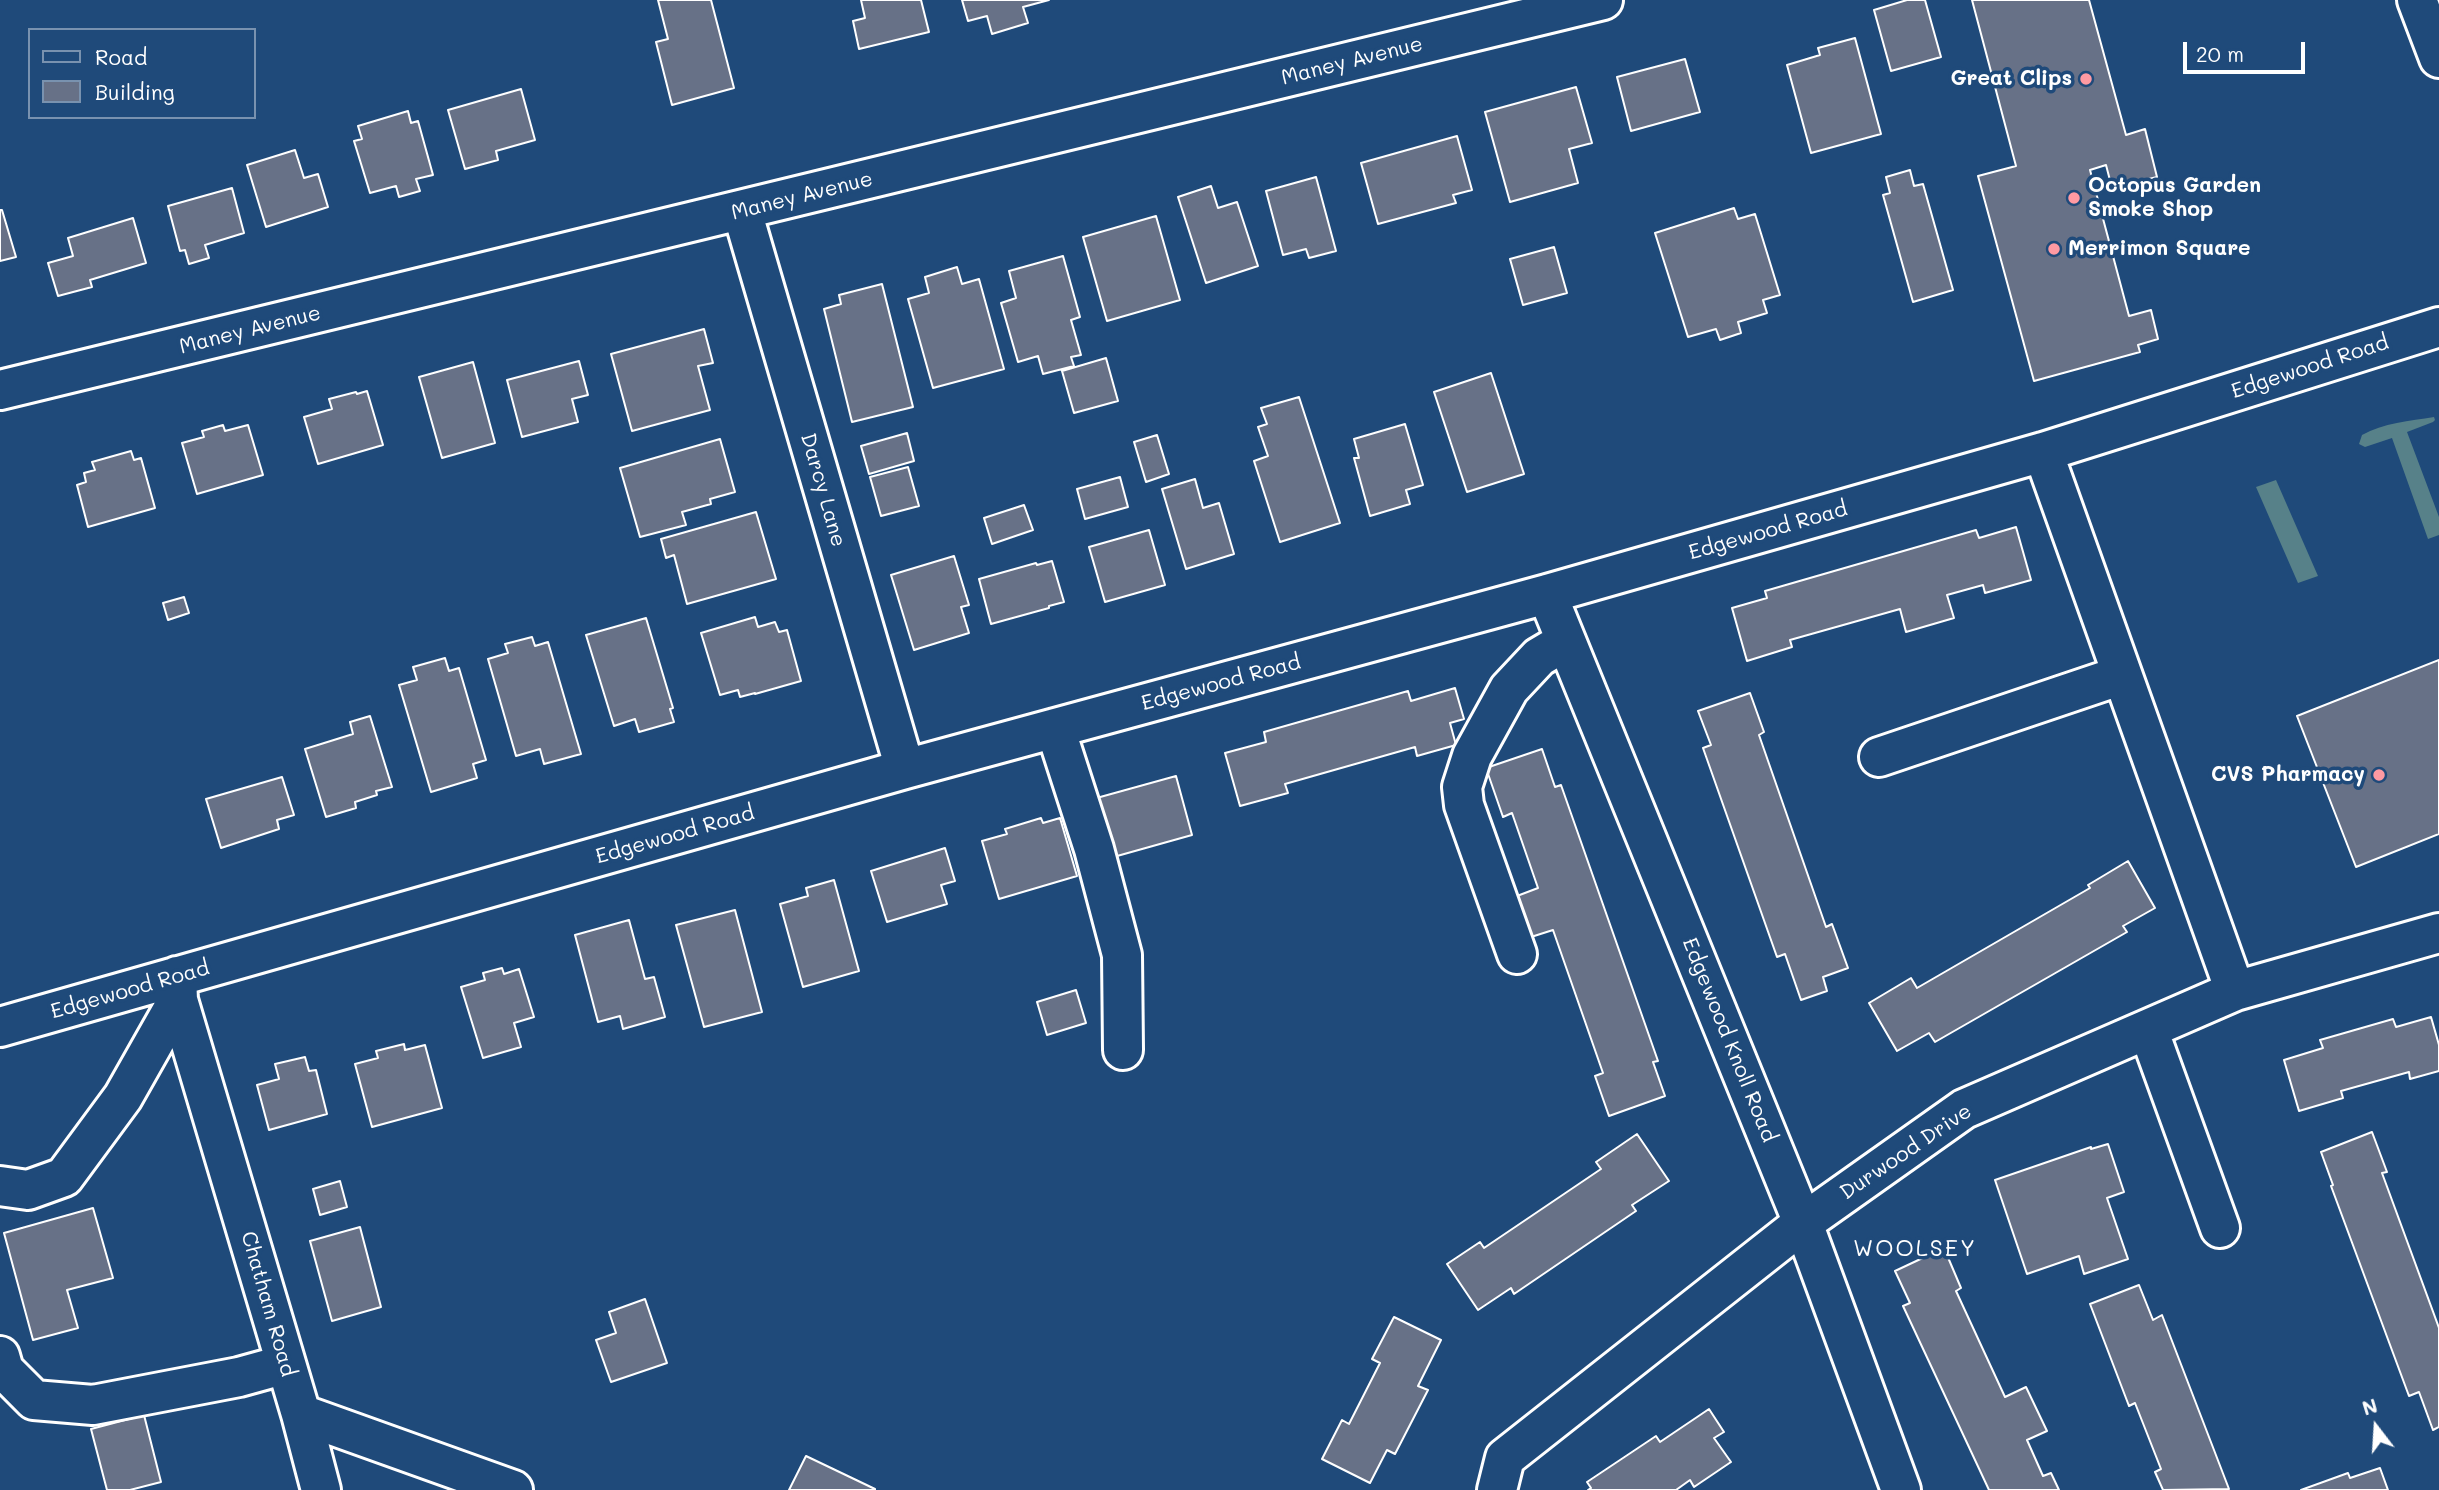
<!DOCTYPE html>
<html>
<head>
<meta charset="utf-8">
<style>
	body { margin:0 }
	#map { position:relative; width:2439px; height:1490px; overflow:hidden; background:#1f4a7a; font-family:Mali,sans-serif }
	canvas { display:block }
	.legend { position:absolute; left:28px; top:28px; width:228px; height:91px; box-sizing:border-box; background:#1f4a7a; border:2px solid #7992af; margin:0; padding:9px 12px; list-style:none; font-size:21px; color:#fff }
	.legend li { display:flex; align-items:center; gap:14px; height:35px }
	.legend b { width:35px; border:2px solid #7992af }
	.north { position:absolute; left:2341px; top:1392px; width:70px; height:70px; -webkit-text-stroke:5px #1f4a7a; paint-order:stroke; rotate:343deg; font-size:19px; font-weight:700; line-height:28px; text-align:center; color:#fff }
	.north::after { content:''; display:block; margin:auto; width:24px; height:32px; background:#fff; clip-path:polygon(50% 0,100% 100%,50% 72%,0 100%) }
	.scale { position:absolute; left:2183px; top:42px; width:122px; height:32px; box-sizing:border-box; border:4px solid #fff; border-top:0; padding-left:9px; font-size:21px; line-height:24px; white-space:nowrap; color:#fff; -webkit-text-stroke:5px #1f4a7a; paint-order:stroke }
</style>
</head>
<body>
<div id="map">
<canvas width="2439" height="1490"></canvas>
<ul class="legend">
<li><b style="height:9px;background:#1f4a7a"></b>Road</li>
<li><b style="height:19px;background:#677187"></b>Building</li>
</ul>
<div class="north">N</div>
<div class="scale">20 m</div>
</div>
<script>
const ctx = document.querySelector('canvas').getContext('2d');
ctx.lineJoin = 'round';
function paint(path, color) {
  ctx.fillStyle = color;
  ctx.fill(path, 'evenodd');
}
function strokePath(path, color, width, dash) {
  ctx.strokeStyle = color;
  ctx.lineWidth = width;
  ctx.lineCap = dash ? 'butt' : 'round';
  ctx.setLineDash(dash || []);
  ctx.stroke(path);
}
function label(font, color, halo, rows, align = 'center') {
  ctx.font = font + ' Mali,sans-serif';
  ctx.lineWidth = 7;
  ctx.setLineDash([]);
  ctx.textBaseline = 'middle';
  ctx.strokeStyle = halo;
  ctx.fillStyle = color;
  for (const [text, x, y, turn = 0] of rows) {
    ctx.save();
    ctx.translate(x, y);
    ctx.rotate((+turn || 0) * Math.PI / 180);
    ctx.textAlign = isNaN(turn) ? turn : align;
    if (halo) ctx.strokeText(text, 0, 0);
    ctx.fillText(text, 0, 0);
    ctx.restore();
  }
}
const green = new Path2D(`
	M2434 417 2435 420 2433 422 2407 432 2439 517V535L2428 539 2392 438 2365 447 2359 444 2362 435C2383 423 2410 421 2434 417Z
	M2276 480 2318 576 2298 583 2256 487Z`);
const building = new Path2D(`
	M658 0H711L734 88 672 105 656 42 668 39Z
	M861 0H921L929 32 859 49 853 21 865 18Z
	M962 0H1049L1023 7 1028 23 992 34 987 16 968 21Z
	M1907 0H1925L1941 57 1891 71 1874 10Z
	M1972 0H2089L2126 135 2145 129 2157 177 2112 188 2106 165 2090 170 2129 316 2151 310 2158 339 2138 345 2140 352 2034 381 1978 176 2016 166Z
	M1855 38 1881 134 1811 153 1787 65 1820 55 1818 48Z
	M1685 59 1700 112 1631 131 1617 77Z
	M1576 87 1592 143 1569 149 1578 183 1510 202 1485 112Z
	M521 89 535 140 496 151 498 160 465 169 448 110Z
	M408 111 411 123 418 121 433 175 416 179 420 191 399 197 396 186 370 193 354 141 362 139 358 126Z
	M1457 136 1472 190 1453 195 1456 203 1378 224 1361 163Z
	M295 150 304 178 318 174 328 207 266 227 247 165Z
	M1910 170 1914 186 1923 184 1953 290 1913 302 1883 195 1890 193 1886 177Z
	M1316 177 1336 251 1309 258 1306 249 1283 255 1266 191Z
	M1211 186 1218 208 1237 202 1258 266 1206 283 1178 197Z
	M232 188 244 233 205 245 209 258 189 264 185 250 180 251 168 206Z
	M1734 208 1738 219 1755 214 1780 295 1763 300 1767 313 1738 322 1741 333 1720 340 1716 329 1688 337 1655 233Z
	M0 210H2L16 257 0 261Z
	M1156 216 1180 300 1107 321 1083 237Z
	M133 218 146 263 90 280 92 287 58 296 48 263 73 256 68 238Z
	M1554 247 1567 293 1523 305 1510 259Z
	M1063 256 1080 317 1071 320 1081 355 1071 357 1074 366 1043 374 1038 356 1018 362 1001 303 1016 298 1009 271Z
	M957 267 962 284 979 279 1004 369 933 388 908 299 929 293 925 277Z
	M882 284 913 407 852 422 824 309 841 304 839 295Z
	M704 329 713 363 698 366 710 410 632 431 611 354Z
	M1106 358 1118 401 1074 413 1062 371Z
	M579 361 588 395 572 399 578 422 522 437 507 380Z
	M473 362 495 443 442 458 419 377Z
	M1491 373 1524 474 1467 492 1434 392Z
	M367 391 383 445 318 464 304 417 332 409 329 399 356 392 357 394Z
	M1299 397 1340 523 1280 542 1254 461 1268 456 1258 427 1267 424 1261 408Z
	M1405 424 1423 485 1406 490 1410 504 1370 516 1354 458H1359L1354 439Z
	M223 425 225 431 248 425 263 475 197 494 182 443 204 437 202 431Z
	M907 433 914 461 869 474 861 446Z
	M1157 435 1169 474 1146 482 1134 442Z
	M720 439 735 492 710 499 711 504 682 512 686 525 640 537 620 468Z
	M131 451 134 460 141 458 155 508 88 527 77 485 86 482 84 473 95 470 92 462Z
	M908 467 919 506 881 516 870 477Z
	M1120 477 1128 507 1085 519 1077 489Z
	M1195 479 1203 508 1219 503 1234 554 1186 569 1162 489Z
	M1024 505 1033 530 992 544 984 518Z
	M756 512 776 579 687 604 674 555 666 558 661 539Z
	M2016 527 2031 580 1985 593 1983 585 1947 595 1954 618 1906 632 1900 609 1790 640 1792 647 1747 661 1732 608 1767 598 1765 591 1976 530 1979 538Z
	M1149 530 1165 585 1105 602 1089 547Z
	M954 556 969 605 961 607 969 633 914 650 891 575Z
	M1052 561 1064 602 1049 606V608L991 624 979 579 1036 563 1037 565Z
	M184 597 189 613 168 620 163 603Z
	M755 617 758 627 775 622 779 632 787 630 801 681 755 694V693L740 697 738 690 720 695 701 633Z
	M646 618 673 708 670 709 674 722 639 732 635 719 614 726 586 635Z
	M532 637 535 646 548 642 581 754 544 764 540 749 516 756 488 659 508 653 505 644Z
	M445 658 449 671 459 668 486 760 473 764 477 778 431 792 399 685 417 680 413 667Z
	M2439 660V834L2356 867 2297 716Z
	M1455 688 1464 719 1450 723 1456 745 1417 756 1415 747 1285 784 1288 793 1240 806 1225 753 1266 742 1264 732 1408 691 1411 701Z
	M1750 693 1764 732 1759 735 1826 927 1832 924 1848 968 1823 977 1827 991 1801 1000 1785 954 1777 957 1703 748 1711 745 1698 711Z
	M370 716 392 787 376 791 377 795 355 802 356 808 326 817 305 749 353 734 350 722Z
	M1542 749 1555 787 1561 785 1658 1061 1653 1062 1665 1096 1609 1116 1595 1076 1603 1073 1553 930 1531 937 1517 896 1538 888 1512 813 1503 817 1486 768Z
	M1176 776 1192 835 1110 858 1093 799Z
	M282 777 294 815 277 820 279 829 221 848 206 799Z
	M1041 818 1043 823 1060 818 1077 876 999 899 982 841 1007 834 1005 829Z
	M945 848 955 881 941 885 947 904 887 922 871 871Z
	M2128 861 2155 908 2123 926 2127 932 1935 1042 1929 1033 1897 1051 1869 1003 1911 978 1917 988 2090 888 2088 885Z
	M834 880 859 971 803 987 780 904 808 896 806 888Z
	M735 910 762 1012 704 1027 676 925Z
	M629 920 645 979 654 977 665 1017 623 1029 620 1016 598 1022 575 935Z
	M502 968 504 974 519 969 534 1017 514 1023 521 1047 483 1058 461 987 485 980 483 973Z
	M1076 990 1086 1023 1047 1035 1037 1002Z
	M2431 1017 2439 1045V1071L2410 1079 2409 1072 2341 1091 2343 1098 2299 1111 2284 1060 2323 1048 2320 1040 2393 1019 2396 1027Z
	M404 1044 405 1050 425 1045 442 1108 372 1127 355 1064 378 1058 376 1051Z
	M305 1057 309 1071 316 1070 327 1114 269 1130 257 1085 279 1079 275 1064Z
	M2372 1132 2387 1172 2382 1173 2439 1328V1427L2433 1430 2419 1392 2409 1396 2331 1186 2333 1185 2321 1152Z
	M1637 1134 1669 1181 1632 1205 1636 1211 1514 1294 1511 1288 1478 1310 1447 1264 1480 1242 1484 1248 1601 1169 1596 1162Z
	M2108 1144 2124 1192 2107 1198 2128 1259 2084 1274 2079 1256 2027 1274 1995 1180 2091 1147V1149Z
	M340 1181 347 1207 320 1215 313 1189Z
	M93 1208 113 1278 67 1290 78 1328 33 1340 4 1233Z
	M360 1227 381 1307 332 1321 310 1241Z
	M1944 1248 1961 1288 1956 1291 2005 1397 2026 1387 2047 1431 2027 1440 2043 1476 2051 1473 2059 1490H1989L1903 1306 1910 1303 1895 1271Z
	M2139 1285 2153 1320 2162 1315 2229 1489 2163 1490 2155 1472 2161 1469 2135 1403 2129 1406 2090 1304Z
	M645 1299 667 1363 611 1382 596 1340 616 1333 609 1312Z
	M1394 1317 1441 1340 1418 1386 1428 1390 1395 1454 1387 1450 1370 1483 1322 1459 1342 1420 1349 1424 1380 1363 1372 1359Z
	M1709 1409 1724 1432 1714 1438 1731 1462 1694 1487 1690 1480 1676 1490H1588L1591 1488 1587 1482 1656 1436 1660 1442Z
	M144 1415 161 1482 130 1490H107L91 1429Z
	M806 1456 875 1489V1490H789Z
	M2380 1468 2388 1490H2301L2348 1473 2350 1478Z`);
const minor = new Path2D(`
	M742 211 905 769
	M0 390 1603 0
	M2043 452 2235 991
	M1547 594 1803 1223 1901 1490
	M1055 728 1094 849 1122 955 1123 1050
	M1879 757 2122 675
	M1517 954 1464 805 1462 787 1472 756 1509 689 1539 657 1566 641
	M177 976 178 1000 301 1414 513 1490
	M0 1027 905 769 1547 594 2043 452 2439 327
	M2148 1029 2220 1228
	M0 1186 28 1190 64 1177 123 1097 178 1000
	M0 1356 4 1370 34 1400 93 1405 239 1377 286 1364
	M301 1414 321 1490
	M1497 1490 1505 1458 1803 1223 1964 1109 2235 991 2439 933`);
const major = new Path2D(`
	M2417 0 2439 58`);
const markers = [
	[2086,79,7,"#ff9aa2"],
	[2074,198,7,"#ff9aa2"],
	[2054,249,7,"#ff9aa2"],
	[2379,775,7,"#ff9aa2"]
];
const streetNames = [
	["Maney Avenue",1352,61,-14],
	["Maney Avenue",802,196,-14],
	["Maney Avenue",250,330,-14],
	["Edgewood Road",2310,367,-18],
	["Darcy Lane",823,490,74],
	["Edgewood Road",1768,531,-16],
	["Edgewood Road",1221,683,-15],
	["Edgewood Road",675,835,-16],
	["Edgewood Road",130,990,-16],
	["Edgewood Knoll Road",1729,1040,68],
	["Durwood Drive",1906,1152,-34],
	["Chatham Road",268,1304,74]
];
const poiNames = [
	["Great Clips",2072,79],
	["Octopus Garden",2088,186,"left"],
	["Smoke Shop",2088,210,"left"],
	["Merrimon Square",2068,249,"left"],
	["CVS Pharmacy",2365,775]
];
const neighbourhoodNames = [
	["WOOLSEY",1915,1249]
];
paint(green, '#578189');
paint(building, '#677187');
strokePath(building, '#fff', 2);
strokePath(minor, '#fff', 44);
strokePath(major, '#fff', 44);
strokePath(minor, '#1f4a7a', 38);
strokePath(major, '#1f4a7a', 38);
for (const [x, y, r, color] of markers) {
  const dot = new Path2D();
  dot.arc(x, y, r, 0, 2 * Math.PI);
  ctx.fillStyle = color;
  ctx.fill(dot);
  strokePath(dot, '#1f4a7a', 2.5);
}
label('21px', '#fff', '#1f4a7a', streetNames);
label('bold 21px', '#fff', '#1f4a7a', poiNames, 'right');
ctx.letterSpacing = '2px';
label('23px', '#fff', '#1f4a7a', neighbourhoodNames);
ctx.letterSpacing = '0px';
</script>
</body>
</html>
